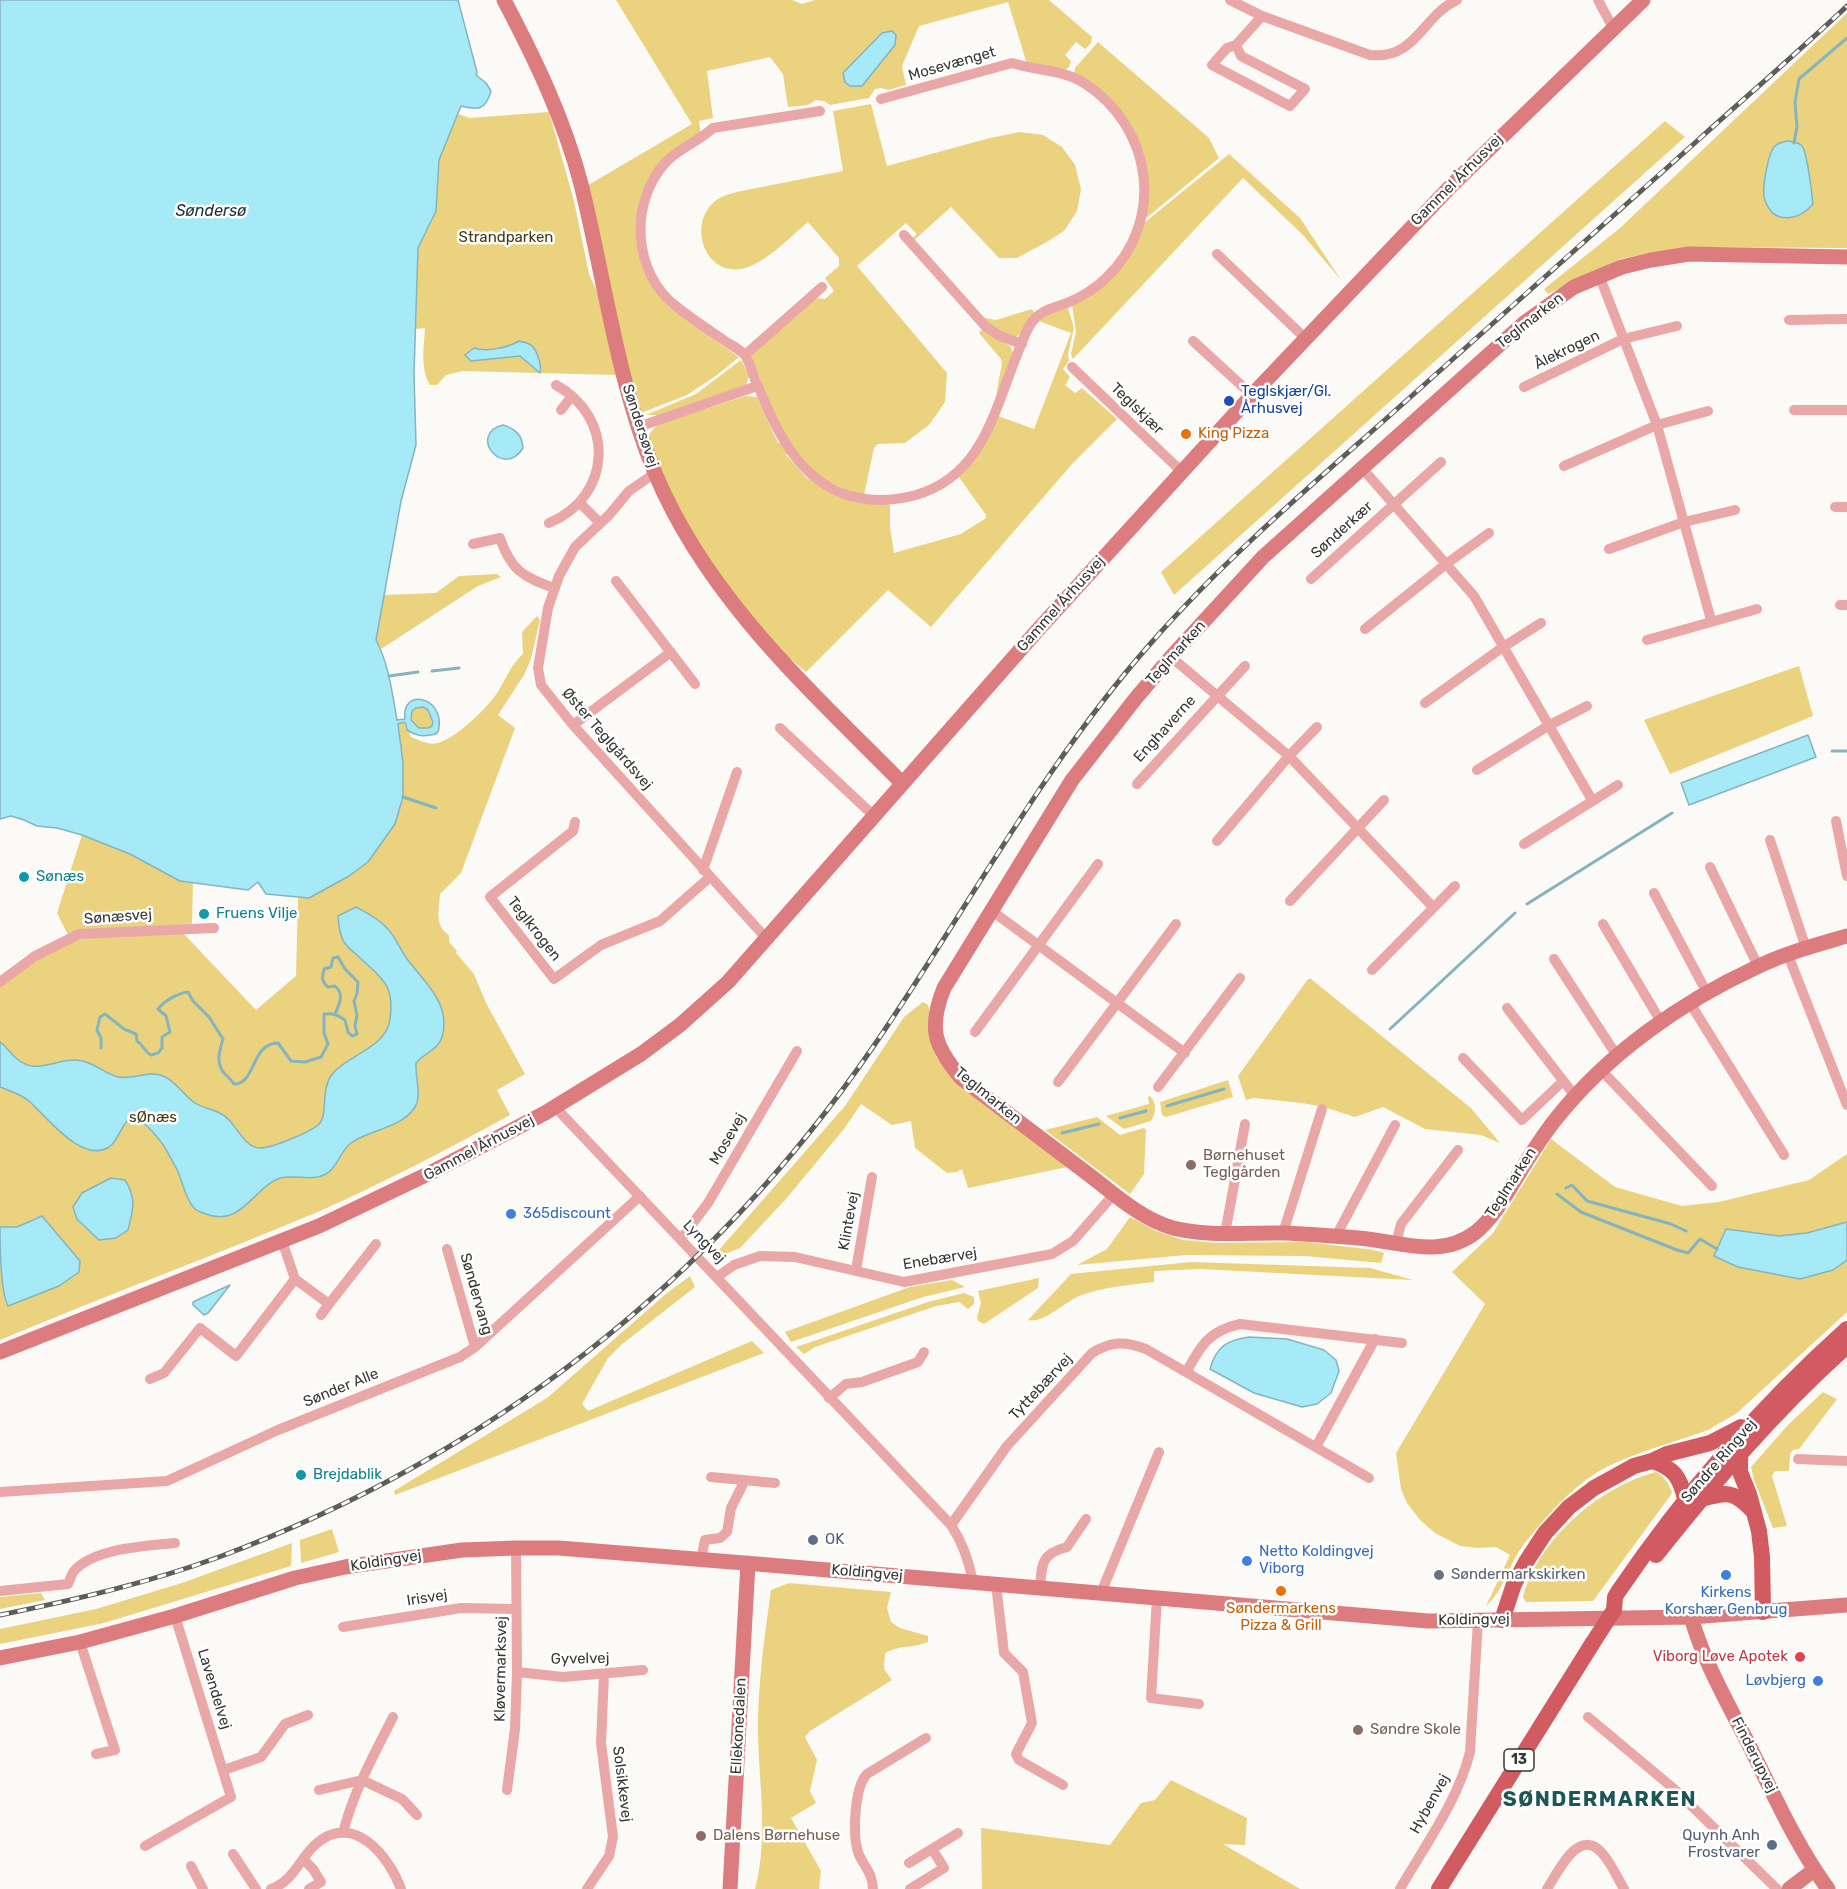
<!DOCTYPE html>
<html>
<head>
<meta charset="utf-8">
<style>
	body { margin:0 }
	canvas { display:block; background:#fbfaf6 }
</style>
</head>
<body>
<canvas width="1847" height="1889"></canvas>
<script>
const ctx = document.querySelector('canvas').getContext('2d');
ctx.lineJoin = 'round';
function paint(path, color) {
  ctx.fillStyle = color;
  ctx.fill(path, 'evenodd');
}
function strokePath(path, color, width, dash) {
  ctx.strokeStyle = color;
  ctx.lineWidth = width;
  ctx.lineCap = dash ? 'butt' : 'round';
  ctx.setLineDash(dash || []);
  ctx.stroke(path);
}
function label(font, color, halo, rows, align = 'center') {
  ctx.font = font + ' Rubik,sans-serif';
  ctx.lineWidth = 5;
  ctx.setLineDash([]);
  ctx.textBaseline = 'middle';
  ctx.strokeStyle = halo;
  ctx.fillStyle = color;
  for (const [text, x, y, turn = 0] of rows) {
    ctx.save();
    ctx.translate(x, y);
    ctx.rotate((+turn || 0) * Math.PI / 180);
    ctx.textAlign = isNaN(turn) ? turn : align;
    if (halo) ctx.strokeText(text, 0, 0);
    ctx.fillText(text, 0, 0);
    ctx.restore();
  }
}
const green = new Path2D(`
	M616 0H792L802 4 815 0H1049L1092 37 1091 43 1085 49 1076 42 1065 55 1071 61 1069 67 1064 71 1027 64 1008 2 919 26 902 66 906 85 888 90 881 88 875 89 869 98 830 105 824 101 816 100 808 105 788 107 783 74 770 57 707 71 713 118 699 121 701 136 674 151 638 218H636C634 258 645 281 671 309L673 307 683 316V318L739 357 717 375 687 395 641 413 637 408 585 187 692 124Z
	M1847 13V248L1690 247 1654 252 1621 259 1548 294 1544 289 1620 228Z
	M1098 42 1209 138 1219 158 1145 219 1148 174 1143 151 1133 128 1074 74 1075 68Z
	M871 104 887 166 990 138 1020 132 1043 135 1062 147 1075 165 1081 189 1077 211 1064 231 1045 243 1017 258H999L951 207 913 241 911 239 917 234 906 223 857 266 947 373 945 402 929 425 905 443 878 444 874 448 864 495 852 493 815 474 786 439 751 357 754 351 815 298 825 299 834 291 825 278 839 266V258L808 222C790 237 764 265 741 269 702 275 687 219 718 199 730 192 748 190 762 187 789 182 816 176 843 171L833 111Z
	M549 112 574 201 589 274 599 296 616 375 463 371 446 375 437 385H430C420 369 424 346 425 328L416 329 418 248 436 211 439 160 458 114 470 118Z
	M1665 121 1685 137 1174 595 1161 572Z
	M1229 154 1300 218 1341 280 1303 235 1243 178 1073 359 1071 354 1076 332 1072 305 1089 297 1144 223Z
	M1068 308 1074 328 1068 354 1069 361 1063 369 1070 377 1065 385 1075 393 1082 388 1117 419 1073 463 931 627 888 590 806 672 769 641 746 615 673 504 648 436 655 427 660 424 745 396 757 397 778 443 781 442 788 453 786 455 806 477 823 488 890 505V527L894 553 961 534 986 518V515L959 477C977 458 989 440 998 416L1034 429 1071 333 1039 321 1046 314Z
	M1032 309 1035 314C1030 320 1026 329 1020 334 1009 344 989 323 980 317L996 320Z
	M981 330 1010 346 1013 353 996 396 1002 363 1001 359 979 333Z
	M741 360 749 376 746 385 658 415H646L696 394Z
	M497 574 501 577 478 586 381 649 376 640 384 595 436 593 459 576Z
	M537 616 540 620 531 659 524 675 498 715 515 728 461 873 440 894C439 911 434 925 449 935V942L457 951 456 953 474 974 486 1003 525 1074 497 1090 510 1115C448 1149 385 1182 320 1211 214 1256 106 1295 0 1340V1261L5 1301 6 1304 12 1305 59 1286 79 1272 37 1217 17 1227H0V985L20 970 74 939 183 933 256 1010 296 976 298 898H309L318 893 349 876 368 862 400 742 398 724 404 722 406 724 411 737C419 740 429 746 438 743 457 737 483 712 495 696 505 682 510 665 523 654L522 632Z
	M1799 666 1813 716 1670 774 1644 720Z
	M423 707 428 710 433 722 432 726 428 728H419L411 720 412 711 416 708Z
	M82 835 130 854 180 881 193 883 192 924 68 935 57 913Z
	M1308 979H1311L1471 1108 1500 1143 1481 1135 1425 1129 1383 1107 1355 1117 1324 1107 1302 1103 1254 1098 1246 1100 1238 1076Z
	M923 1002 928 1005 931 1016 929 1036 936 1057 953 1077 1067 1167 968 1188 962 1169 957 1172 947 1173 915 1148 911 1121 892 1125 861 1104 844 1129 786 1199 740 1248 723 1255 719 1250 845 1106 904 1017Z
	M1228 1080 1233 1097 1166 1117 1162 1115 1160 1102Z
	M1150 1096C1157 1103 1156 1113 1151 1121L1124 1129 1106 1116 1149 1104 1148 1097Z
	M1097 1117 1120 1135 1144 1128 1146 1130 1144 1174 1130 1194 1045 1130Z
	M1551 1139 1615 1187 1682 1206 1719 1202 1809 1180 1847 1154V1312L1737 1413 1708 1430C1675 1442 1625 1455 1596 1473 1568 1491 1545 1518 1524 1544 1509 1563 1504 1591 1486 1606L1510 1555 1496 1547 1478 1548 1460 1546 1435 1533 1420 1520 1407 1503 1401 1489 1396 1453 1485 1304 1452 1272 1493 1233Z
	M1130 1217 1156 1231 1183 1240 1216 1243 1306 1242 1374 1250 1384 1253 1381 1263 1305 1256 1186 1255 1077 1265 1107 1249Z
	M1191 1262 1370 1268 1413 1280 1200 1269 1154 1271V1282C1129 1285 1102 1287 1079 1296 1065 1302 1043 1324 1028 1320L1071 1274Z
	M690 1276 695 1287 621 1345 608 1358 582 1404 588 1411 752 1341 764 1353 395 1495 394 1491 547 1398 667 1293Z
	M1039 1278 1038 1288 984 1324 978 1321 977 1317 981 1303 978 1291Z
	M952 1280 965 1287 923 1297 791 1342 785 1332 910 1287Z
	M964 1293 974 1297V1304L968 1309 959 1302 936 1306 815 1347 804 1354 796 1347 928 1302Z
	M1823 1392 1837 1399 1799 1449 1793 1450 1790 1454 1789 1471H1775L1772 1476 1787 1526 1773 1528 1754 1480 1751 1467 1789 1424Z
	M1656 1472C1665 1477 1668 1483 1672 1492L1670 1496 1593 1601 1526 1602 1523 1597C1539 1539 1599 1487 1656 1472Z
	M332 1529 339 1552 301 1563 300 1540Z
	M292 1543 291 1566 104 1623 0 1644V1629L96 1609 182 1583Z
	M789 1583 891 1592 887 1608 891 1622 900 1628 928 1636V1642C914 1648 899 1645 885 1653L884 1669 892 1680 810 1731 805 1737 817 1760 810 1791 816 1803 791 1818 821 1871 819 1889H755C770 1834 757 1775 758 1719 759 1676 765 1633 771 1590Z
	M41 1593 45 1600 0 1609V1597Z
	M1171 1780 1247 1818 1245 1845 1223 1844 1300 1889H982L981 1828 1110 1845 1141 1803 1155 1800Z`);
const water = new Path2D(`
	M0 0H458L477 72 476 75 486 83 491 91C485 111 478 110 461 106L439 160 436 211 418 248 414 374 416 445 401 501 376 640C389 665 392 692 397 720L405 719C401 688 443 696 439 727 439 733 436 735 430 735 421 737 415 735 407 730L406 724 404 722 398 724 403 763V797L395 824 368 862 349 876 309 898 266 894 258 882 248 890 180 881 130 854 82 835 57 828 37 826 24 820 11 816 0 819ZM423 707 428 710 433 722 432 726 428 728H419L411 720 412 711 416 708Z
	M892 31 896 35 895 45 862 86H850L845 82 843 73 882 33Z
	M1788 141C1793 142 1799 142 1802 146 1807 152 1812 194 1813 204 1799 221 1773 225 1765 200 1761 191 1768 153 1775 146 1779 142 1783 142 1788 141Z
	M519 341C524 342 531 343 534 348 538 354 542 367 540 373L520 356 471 361 465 355 474 348C487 352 507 348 519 341Z
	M503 425C516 429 522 435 523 448 503 480 467 434 503 425Z
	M1808 735 1816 757 1689 805 1681 783Z
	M356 907C367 913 379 919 387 928 395 936 399 947 405 956 422 981 452 1002 442 1037 438 1050 424 1053 416 1063 415 1077 422 1095 415 1107 401 1129 370 1129 351 1143 340 1151 338 1167 326 1174 312 1182 295 1174 280 1178 254 1187 241 1228 206 1214 203 1213 197 1211 194 1208 186 1199 183 1185 179 1174 175 1165 169 1155 164 1146 157 1136 149 1127 139 1119L128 1120C120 1128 118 1141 109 1147 82 1164 47 1117 29 1101 21 1094 10 1091 0 1087V1042C7 1047 10 1053 16 1058 35 1076 55 1059 76 1060 93 1061 103 1073 118 1077 133 1080 149 1070 163 1076 176 1081 183 1095 195 1103 206 1110 220 1109 230 1121 238 1130 246 1147 259 1148 270 1149 310 1132 318 1125 330 1115 318 1088 335 1071 352 1054 387 1046 390 1019 395 983 381 978 357 955 352 951 347 947 344 942 339 934 339 925 338 916Z
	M111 1178 125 1180C137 1199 133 1209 128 1230L116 1238 99 1240 77 1219 73 1207 82 1193Z
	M42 1216 80 1261 79 1272 59 1286 8 1306C0 1291 0 1246 0 1227H17Z
	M1847 1222V1260L1833 1270 1800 1279 1738 1267 1714 1256 1726 1229 1779 1236 1807 1233Z
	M230 1285 208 1313 204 1315 193 1305V1302L195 1301Z
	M1249 1337 1287 1339 1324 1350 1336 1360 1339 1371 1331 1393 1317 1404 1302 1407 1254 1393 1210 1369C1216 1347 1227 1340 1249 1337Z`);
const stream = new Path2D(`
	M1794 143 1797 127 1795 102 1799 79 1847 38
	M432 671 459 668
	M389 676 418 672
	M1832 751H1847
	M403 797 436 808
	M1527 904 1672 813
	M1390 1029 1515 913
	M101 1048V1038L97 1030 100 1017 105 1014 124 1029 136 1034 137 1041C143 1045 145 1052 151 1055L158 1053 162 1048V1037L170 1032 166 1016 158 1009C164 1001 178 993 188 992L193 1001 209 1017 223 1039C220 1050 215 1062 224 1073 228 1077 231 1079 234 1084 256 1084 251 1043 278 1043L291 1061 305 1062 321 1057 328 1044 324 1033V1014C333 1013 338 1015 345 1020L348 1032 352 1036 357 1034 355 1026 357 1015 354 1001 357 994 358 982 345 969 338 957 333 958 331 967 324 969C322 977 321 981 328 987L335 986C345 995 339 1004 335 1014
	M1167 1106 1224 1089
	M1120 1118 1146 1111
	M1062 1133 1099 1124
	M1566 1188 1572 1185 1587 1201 1671 1224 1686 1231
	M1557 1194 1581 1212 1677 1250 1688 1253 1700 1239 1717 1249`);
const street = new Path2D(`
	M1230 0 1262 16 1370 55C1416 60 1423 15 1457 0
	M1598 0 1613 28
	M1236 45 1241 56 1305 89 1290 106 1212 65 1227 48 1236 45 1262 16
	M820 111 713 128C699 141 680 148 666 162 629 202 632 273 677 307 692 319 709 330 725 341 731 345 739 349 744 354 750 361 753 377 758 386 777 431 797 478 847 495 870 502 894 501 916 495 981 476 993 415 1015 360 1020 348 1024 333 1032 322 1041 310 1053 308 1067 303 1080 298 1096 288 1106 278 1166 221 1153 127 1084 83 1062 69 1036 71 1012 63L881 99
	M904 235 986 327 1000 336 1022 344
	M1217 254 1305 338
	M1599 275 1657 425 1711 620
	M1789 320 1847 319
	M1193 341 1252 395
	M745 355 822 287
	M1072 367 1181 471
	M1524 387 1623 339 1677 326
	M561 410 572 396
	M1794 410H1847
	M638 427 757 386
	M1564 466 1657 425 1708 411
	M1362 468 1474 596 1592 800
	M655 473 629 491 609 515 575 547 559 576 548 608 538 668 541 685 573 725 766 938
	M580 503 600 523
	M1835 507H1847
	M549 523C612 497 616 418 556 385
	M473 544 500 538C511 571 524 577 554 588
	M1609 549 1684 522 1735 510
	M1311 579 1441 462
	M616 581 695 684
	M1840 605H1847
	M1365 629 1446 564 1489 533
	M1647 640 1757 609
	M1171 657 1289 756 1433 907
	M1425 703 1503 647 1541 623
	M573 725 671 652
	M780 728 874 816
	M1477 770 1548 726 1587 706
	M1137 784 1245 666
	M1836 821 1847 876
	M575 822 573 831 490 897 554 979 601 945 660 921 710 877
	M1770 840 1806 948
	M1217 841 1289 756 1317 727
	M1524 844 1618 785
	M1710 867 1758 966
	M703 870 737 772
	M1654 893 1707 993
	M1290 901 1384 800
	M992 911 1185 1053
	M1603 924 1661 1022
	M1788 955 1847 1105
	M1554 959 1617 1056
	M1372 970 1455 886
	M0 982 35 956 79 934 214 928
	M1690 1003 1784 1155
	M1507 1008 1575 1096
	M975 1032 1098 864
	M1463 1058 1522 1120 1563 1081
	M1601 1070 1712 1186
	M1058 1082 1176 924
	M1158 1087 1240 978
	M555 1107 951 1525C963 1543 969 1561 973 1582
	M1283 1233 1322 1109
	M1225 1234 1245 1124
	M1336 1236 1395 1125
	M681 1239 708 1203 797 1051
	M282 1241 295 1279 329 1304 321 1315
	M1396 1243 1401 1224 1458 1150
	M447 1249 475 1347
	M856 1270 872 1177
	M717 1277 734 1265 760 1256 795 1257 904 1282 1052 1254 1073 1241 1114 1194
	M329 1304 376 1244
	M1187 1371C1201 1345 1209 1331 1240 1324L1402 1343
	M150 1379 164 1373 200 1328 236 1356 295 1279
	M829 1398 846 1384 862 1382 918 1362 924 1352
	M1316 1447 1375 1339
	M1798 1459 1847 1461
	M711 1477 775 1483
	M0 1492 167 1481 278 1430 460 1357 475 1347 640 1196
	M951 1525 1007 1446 1092 1353C1111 1341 1125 1341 1146 1349L1369 1478
	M701 1559 705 1540 720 1538 727 1532 731 1508 745 1480
	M996 1584 1004 1653 1023 1672 1032 1723 1016 1754 1019 1760 1063 1785
	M1040 1588C1042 1563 1041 1554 1067 1547L1086 1519
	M0 1591 68 1584C70 1580 71 1575 74 1571 94 1548 146 1546 175 1543
	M1101 1593 1159 1452
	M1157 1598 1151 1698 1199 1704
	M343 1627 461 1608 516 1609
	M80 1642 115 1750 96 1754
	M517 1672 563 1677 643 1670
	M1588 1717 1673 1788 1777 1889
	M224 1770 261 1757 285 1724 308 1715
	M319 1790 362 1780 402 1799 417 1815
	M507 1790 515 1729 517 1672 516 1548
	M343 1833C353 1792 374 1755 393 1717
	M145 1846 231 1797 175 1616
	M233 1854 256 1889
	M303 1859 313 1869 321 1882 309 1889
	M909 1863 958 1833
	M191 1866 203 1889
	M271 1889C294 1881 299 1859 316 1844 353 1811 389 1856 401 1889
	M587 1889 609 1856 613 1837 601 1743 604 1675
	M873 1889C873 1875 865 1867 859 1855 852 1837 854 1788 867 1774L926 1738
	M910 1889 944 1868 932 1849
	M1400 1889C1425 1845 1458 1801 1470 1752L1478 1621
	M1547 1889C1558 1872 1579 1826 1602 1853 1611 1863 1617 1877 1624 1889`);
const secondary = new Path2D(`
	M504 0C535 59 564 119 581 184 605 280 617 381 655 473 707 598 809 689 902 783
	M1847 257 1689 254 1651 260 1622 267 1574 287 1524 323 1263 557 1171 657 1136 698 1072 780 944 988C928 1028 934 1046 961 1078 1002 1109 1043 1140 1084 1171 1111 1191 1140 1219 1173 1228 1210 1237 1247 1232 1284 1233 1309 1234 1334 1236 1358 1238 1399 1241 1440 1260 1476 1232 1494 1217 1505 1196 1517 1177 1529 1157 1541 1138 1555 1120 1607 1054 1681 1002 1757 967 1785 953 1817 945 1847 936
	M0 1352 319 1226 430 1173 545 1113 641 1054 680 1025 728 982 1036 632 1252 395 1452 185 1643 0
	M1691 1617C1704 1663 1729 1705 1750 1747 1774 1795 1796 1845 1828 1889
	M0 1658 80 1642 175 1616 295 1578 345 1567 462 1550 516 1548H559L769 1565 1428 1621 1691 1617 1847 1605
	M730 1889 748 1563
	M1789 1889 1814 1870`);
const primary = new Path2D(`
	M1740 1453V1472L1749 1494 1759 1531 1762 1557 1763 1612
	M1652 1461C1674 1468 1680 1477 1685 1499
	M1701 1499C1726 1492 1733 1490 1752 1510
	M1656 1555C1715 1481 1776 1409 1847 1346
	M1614 1610 1615 1597 1618 1592C1684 1495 1760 1407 1847 1329
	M1502 1620 1514 1584 1526 1562 1545 1533 1569 1507 1594 1488 1634 1466 1652 1461 1667 1454 1710 1443 1741 1427
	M1439 1889 1592 1644`);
const rail = new Path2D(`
	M0 1615C74 1600 148 1583 219 1557 487 1457 711 1283 873 1047 966 912 1042 766 1151 643 1228 555 1319 479 1406 401 1503 314 1600 227 1697 141 1747 96 1798 52 1847 6`);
const primaryBridge = new Path2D(`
	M1592 1644 1614 1610`);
const markers = [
	[1229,401,6,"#1a4fb4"],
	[1186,434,6,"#e8710a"],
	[24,877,6,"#0f9aa8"],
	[204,914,6,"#0f9aa8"],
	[1191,1165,6,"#8d6e63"],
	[511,1214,6,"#3f7fe0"],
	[301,1475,6,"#0f9aa8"],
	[813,1540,6,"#5c6f8a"],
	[1247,1561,6,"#3f7fe0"],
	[1439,1575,6,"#6b7280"],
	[1726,1575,6,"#3f7fe0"],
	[1281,1591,6,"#e8710a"],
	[1800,1657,6,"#e0444e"],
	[1818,1681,6,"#3f7fe0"],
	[1358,1730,6,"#8d6e63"],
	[701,1836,6,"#8d6e63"],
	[1772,1845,6,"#5c6f8a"]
];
const shields = [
	[1519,1760,30]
];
const shieldNames = [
	["13",1519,1760]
];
const streetNames = [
	["Mosevænget",952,64,-16],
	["Gammel Århusvej",1457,180,-45],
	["Teglmarken",1530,321,-38],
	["Ålekrogen",1567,350,-26],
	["Teglskjær",1137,409,44],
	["Søndersøvej",640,426,72],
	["Sønderkær",1342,530,-42],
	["Gammel Århusvej",1061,604,-48],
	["Teglmarken",1176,653,-48],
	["Enghaverne",1165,729,-48],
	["Øster Teglgårdsvej",607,739,49],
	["Sønæsvej",118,917,-4],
	["Teglkrogen",534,929,52],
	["Teglmarken",988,1096,39],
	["Mosevej",728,1139,-60],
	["Gammel Århusvej",479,1148,-28],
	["Teglmarken",1511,1183,-57],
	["Klintevej",849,1221,-80],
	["Lyngvej",704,1242,46],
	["Enebærvej",940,1259,-9],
	["Søndervang",476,1294,74],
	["Tyttebærvej",1041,1387,-47],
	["Sønder Alle",341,1388,-22],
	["Søndre Ringvej",1719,1461,-49],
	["Koldingvej",386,1561,-9],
	["Koldingvej",867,1573,5],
	["Irisvej",427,1598,-9],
	["Koldingvej",1474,1620,-1],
	["Gyvelvej",580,1659,-1],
	["Kløvermarksvej",501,1669,-89],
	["Lavendelvej",214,1689,73],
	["Ellekonedalen",739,1726,-87],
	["Finderupvej",1754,1755,63],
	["Solsikkevej",622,1784,83],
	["Hybenvej",1430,1804,-61]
];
const parkNames = [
	["Strandparken",506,238],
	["sØnæs",153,1118]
];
const transitNames = [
	["Teglskjær/Gl.",1241,392],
	["Århusvej",1241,409]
];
const foodNames = [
	["King Pizza",1198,434],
	["Søndermarkens",1281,1609,"center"],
	["Pizza & Grill",1281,1626,"center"]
];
const cultureNames = [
	["Sønæs",36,877],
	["Fruens Vilje",216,914],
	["Brejdablik",313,1475]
];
const educationNames = [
	["Børnehuset",1203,1156],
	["Teglgården",1203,1173],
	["Søndre Skole",1370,1730],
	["Dalens Børnehuse",713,1836]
];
const shopNames = [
	["365discount",523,1214],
	["Netto Koldingvej",1259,1552],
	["Viborg",1259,1569],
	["Kirkens",1726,1593,"center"],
	["Korshær Genbrug",1726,1610,"center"],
	["Løvbjerg",1806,1681,"right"]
];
const serviceNames = [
	["OK",825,1540],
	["Quynh Anh",1760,1836,"right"],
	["Frostvarer",1760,1853,"right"]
];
const worshipNames = [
	["Søndermarkskirken",1451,1575]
];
const healthNames = [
	["Viborg Løve Apotek",1788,1657]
];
const waterNames = [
	["Søndersø",211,211]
];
const districtNames = [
	["SØNDERMARKEN",1600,1800]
];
paint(green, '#ead27e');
paint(water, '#a6eaf8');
strokePath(water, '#85b4be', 1.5);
strokePath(stream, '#85b4be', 3);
strokePath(street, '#eaa7a7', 10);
strokePath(secondary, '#dd7c7e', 15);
strokePath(primary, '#d15b61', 16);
strokePath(rail, '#5d5d5a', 5);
strokePath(rail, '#fff', 3, [9]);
strokePath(primaryBridge, '#d15b61', 16);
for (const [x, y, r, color] of markers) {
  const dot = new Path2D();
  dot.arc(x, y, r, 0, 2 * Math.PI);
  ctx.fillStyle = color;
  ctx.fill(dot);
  strokePath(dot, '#fff', 2);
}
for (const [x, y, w] of shields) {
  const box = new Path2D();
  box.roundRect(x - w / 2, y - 11, w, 22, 4.5);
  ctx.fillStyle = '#fff';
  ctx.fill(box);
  strokePath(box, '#373735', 1.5);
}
label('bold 14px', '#373735', null, shieldNames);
label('15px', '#373735', '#fff', streetNames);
label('15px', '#453a12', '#fff', parkNames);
label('15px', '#164399', '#fff', transitNames, 'left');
label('15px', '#c56008', '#fff', foodNames, 'left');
label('15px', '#0d838f', '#fff', cultureNames, 'left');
label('15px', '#785e54', '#fff', educationNames, 'left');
label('15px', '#366cbe', '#fff', shopNames, 'left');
label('15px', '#4e5e75', '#fff', serviceNames, 'left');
label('15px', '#5b616d', '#fff', worshipNames, 'left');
label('15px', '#be3a42', '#fff', healthNames, 'right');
label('italic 16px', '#1a3035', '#fff', waterNames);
ctx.letterSpacing = '1.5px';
label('bold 21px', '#1c5756', '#fff', districtNames);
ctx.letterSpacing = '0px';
</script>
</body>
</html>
